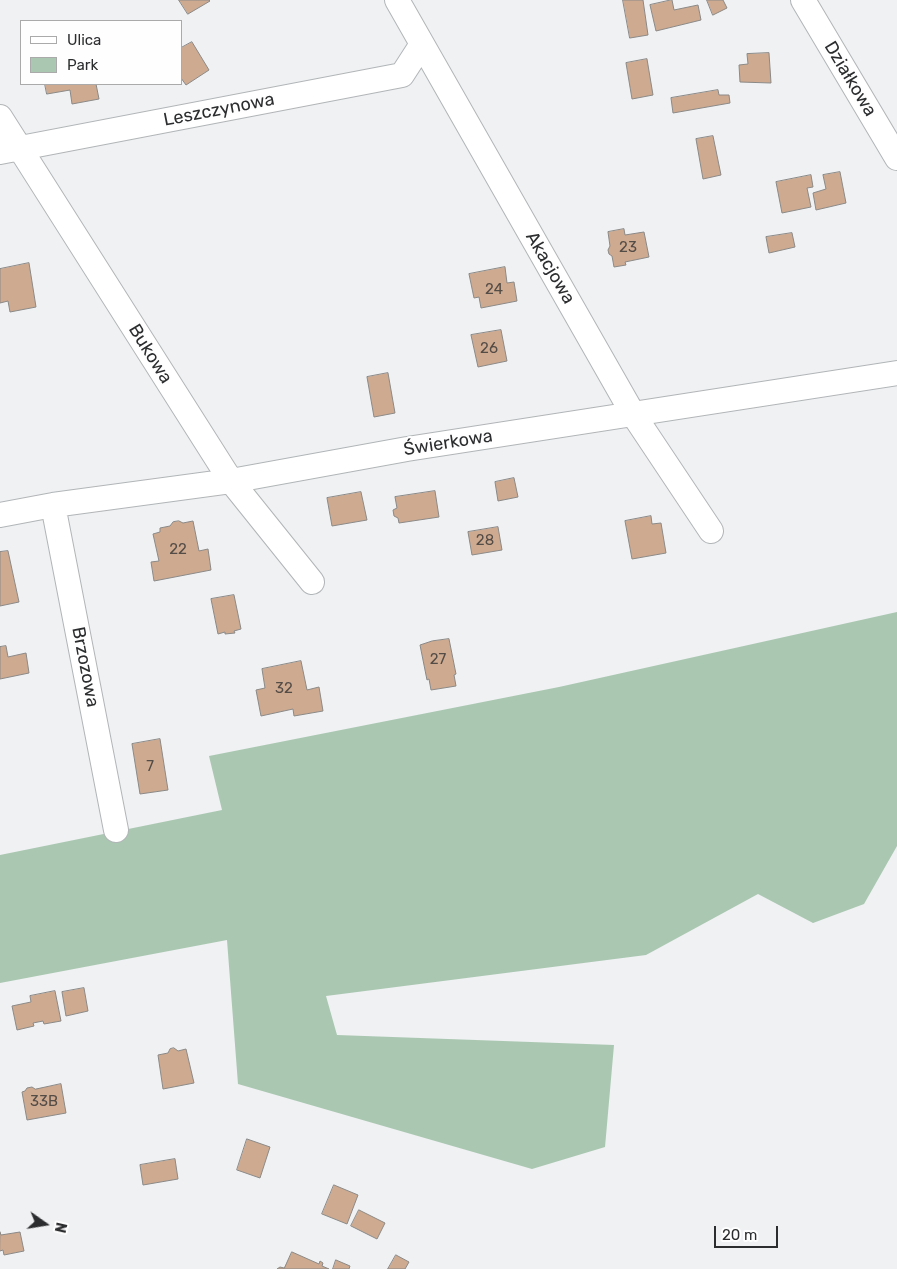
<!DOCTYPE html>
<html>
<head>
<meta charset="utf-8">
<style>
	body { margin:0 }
	#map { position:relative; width:897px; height:1269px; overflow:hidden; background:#eff1f3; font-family:Rubik,sans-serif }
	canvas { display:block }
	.legend { position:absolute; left:20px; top:20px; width:162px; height:65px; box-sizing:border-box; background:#fefeff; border:1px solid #aaaaab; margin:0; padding:6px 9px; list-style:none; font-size:15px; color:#2c2d2e }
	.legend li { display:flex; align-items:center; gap:10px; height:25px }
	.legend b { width:25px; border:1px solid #aaaaab }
	.north { position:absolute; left:20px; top:1199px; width:50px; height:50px; -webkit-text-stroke:4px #fefeff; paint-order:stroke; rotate:103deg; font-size:14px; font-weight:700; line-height:20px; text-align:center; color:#2c2d2e }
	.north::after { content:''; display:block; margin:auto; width:18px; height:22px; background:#2c2d2e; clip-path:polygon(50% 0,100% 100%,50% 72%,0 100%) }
	.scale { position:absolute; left:714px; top:1226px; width:64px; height:22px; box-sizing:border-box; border:2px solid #2c2d2e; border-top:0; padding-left:6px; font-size:15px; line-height:18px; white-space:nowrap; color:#2c2d2e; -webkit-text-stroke:4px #fefeff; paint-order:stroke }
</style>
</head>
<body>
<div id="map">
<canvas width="897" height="1269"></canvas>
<ul class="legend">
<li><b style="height:6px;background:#fff"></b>Ulica</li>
<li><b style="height:14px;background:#aac7b1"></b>Park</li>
</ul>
<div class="north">N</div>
<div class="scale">20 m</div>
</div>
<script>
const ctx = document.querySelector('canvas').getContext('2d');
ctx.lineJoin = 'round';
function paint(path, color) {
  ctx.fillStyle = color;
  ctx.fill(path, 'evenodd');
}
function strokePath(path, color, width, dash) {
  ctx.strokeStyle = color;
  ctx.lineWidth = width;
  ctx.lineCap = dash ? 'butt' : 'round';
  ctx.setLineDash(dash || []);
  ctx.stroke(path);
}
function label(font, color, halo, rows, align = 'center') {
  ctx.font = font + ' Rubik,sans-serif';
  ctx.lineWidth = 4.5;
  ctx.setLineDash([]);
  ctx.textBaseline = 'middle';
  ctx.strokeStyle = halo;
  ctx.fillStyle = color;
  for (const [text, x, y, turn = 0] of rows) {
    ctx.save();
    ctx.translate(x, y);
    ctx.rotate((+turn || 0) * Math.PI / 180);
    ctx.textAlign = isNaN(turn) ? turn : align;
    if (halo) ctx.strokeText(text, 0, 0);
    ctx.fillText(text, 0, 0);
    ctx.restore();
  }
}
const green = new Path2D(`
	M897 612V846L864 904 813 923 758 894 646 955 326 996 337 1035 614 1045 605 1147 532 1169 238 1084 227 940 0 983V855L222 810 209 756 559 687Z`);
const building = new Path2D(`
	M179 0H209L210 1 188 14Z
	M623 0H643L648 35 630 38Z
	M672 0 674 10 698 5 701 20 656 31 650 5Z
	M707 0H723L727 8 713 15Z
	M192 42 209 70 186 85 181 78V48Z
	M769 53 771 83 740 82 739 65 748 64 747 54Z
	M647 59 653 95 632 99 626 63Z
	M45 84H96L99 99 72 104 70 90 47 94Z
	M718 90 719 95H729L730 103 673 113 671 98Z
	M713 136 721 175 703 179 696 139Z
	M840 172 846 203 816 210 813 193 826 189 823 175Z
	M811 175 813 187 807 188 811 207 782 213 776 182Z
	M624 229 625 235 644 232 649 257 625 262 626 265 614 267 612 256 609 254 608 250 610 246 608 232Z
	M792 233 795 247 769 253 766 237Z
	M29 263 36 307 10 312 8 301 0 303V269Z
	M505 267 507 283 514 282 517 301 481 308 479 297 474 298 469 274Z
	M501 330 507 361 478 367 471 335Z
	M388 373 395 413 374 417 367 377Z
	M514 478 518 497 498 501 495 482Z
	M435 491 439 517 399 523 398 518 394 516 393 510 397 508 395 497Z
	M361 492 367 520 332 526 327 498Z
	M651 516 652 524 661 523 666 553 632 559 625 521Z
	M179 521 183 523 193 521 199 551 208 549 211 570 154 581 151 562 159 561 153 534 160 532V528L170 526 173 522Z
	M498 527 502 550 472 555 468 532Z
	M8 551 19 602 0 606V552Z
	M234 595 241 629 234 631 235 633 225 634V632L218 634 211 599Z
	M449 639 456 674 454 675 456 686 431 690 429 679 427 680 420 645 432 641Z
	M6 646 8 657 26 653 29 673 0 679V647Z
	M301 661 307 690 319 687 323 711 294 716 293 709 261 716 256 690 265 688 262 669Z
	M160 739 168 790 140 794 132 744Z
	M84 988 88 1011 66 1016 62 992Z
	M55 991 61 1021 44 1024 43 1021 33 1023 34 1026 17 1030 12 1006 31 1002 30 996Z
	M174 1048 178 1051 186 1049 194 1083 163 1089 158 1055 168 1053 170 1049Z
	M61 1084 66 1113 27 1120 22 1092 25 1091 27 1088 32 1087 35 1089Z
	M247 1139 270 1147 260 1178 237 1170Z
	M175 1159 178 1179 143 1185 140 1165Z
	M334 1185 358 1195 347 1224 322 1214Z
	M359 1210 385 1223 377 1239 351 1226Z
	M0 1232 1 1235 20 1232 24 1251 4 1255 3 1250 0 1251Z
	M292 1252 319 1264 320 1261 323 1263 322 1266 329 1269H277L280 1267 284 1268Z
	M396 1255 409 1262 405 1269H388Z
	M336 1260 350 1266 349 1269H333Z`);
const minor = new Path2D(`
	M397 0 633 414 711 531
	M803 0 897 158
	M0 117 231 481 312 582
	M0 152 402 75 422 44
	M53 505 116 830
	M0 515 53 505 231 481 407 449 897 373`);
const numberNames = [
	["23",628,248],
	["24",494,290],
	["26",489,349],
	["28",485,541],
	["22",178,550],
	["27",438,660],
	["32",284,689],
	["7",150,767],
	["33B",44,1102]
];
const streetNames = [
	["Działkowa",850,79,59],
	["Leszczynowa",219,110,-11],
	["Akacjowa",550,268,60],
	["Bukowa",150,354,58],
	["Świerkowa",448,443,-9],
	["Brzozowa",85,667,79]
];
paint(green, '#aac7b1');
paint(building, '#ceaa90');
strokePath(building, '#8b8987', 1);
strokePath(minor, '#b2b5b7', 26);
strokePath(minor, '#fff', 24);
label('15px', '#544c46', null, numberNames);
label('18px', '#2c2d2e', '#fefeff', streetNames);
</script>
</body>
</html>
